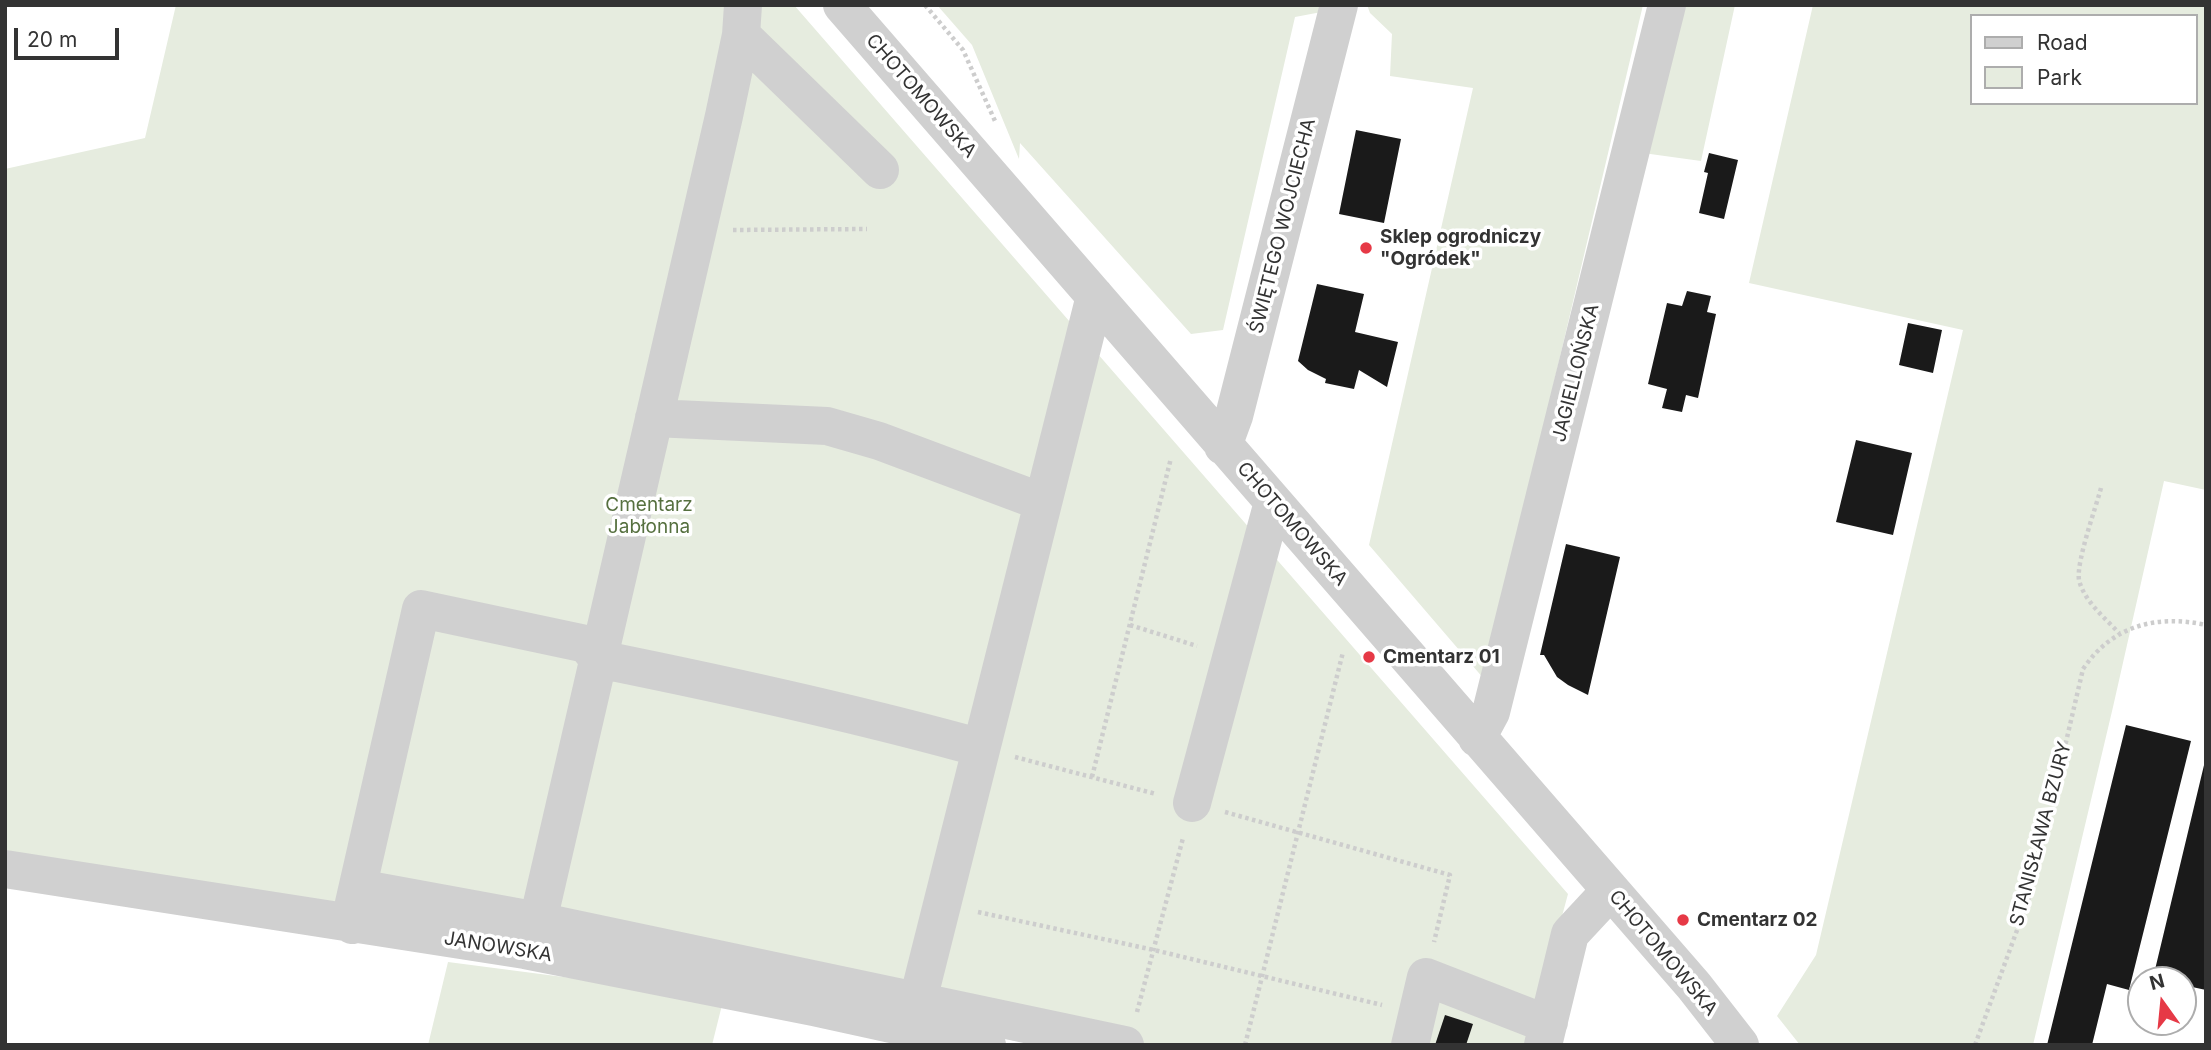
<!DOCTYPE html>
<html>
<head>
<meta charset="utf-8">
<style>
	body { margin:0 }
	#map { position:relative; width:2211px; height:1050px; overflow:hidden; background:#fff; font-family:Inter,sans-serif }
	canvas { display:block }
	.frame { position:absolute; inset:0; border:7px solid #333; pointer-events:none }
	.legend { position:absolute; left:1970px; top:14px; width:228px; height:91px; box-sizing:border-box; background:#fff; border:2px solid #adadad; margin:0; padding:9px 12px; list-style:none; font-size:21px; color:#333 }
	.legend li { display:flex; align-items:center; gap:14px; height:35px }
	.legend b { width:35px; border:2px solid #adadad }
	.north { position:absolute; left:2127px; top:966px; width:70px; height:70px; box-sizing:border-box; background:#fff; border:2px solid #adadad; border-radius:50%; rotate:345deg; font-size:19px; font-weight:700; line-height:28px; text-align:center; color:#333 }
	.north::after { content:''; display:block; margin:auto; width:24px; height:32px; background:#e63946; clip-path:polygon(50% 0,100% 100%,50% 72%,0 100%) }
	.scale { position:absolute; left:14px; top:28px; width:105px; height:32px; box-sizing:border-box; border:4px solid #333; border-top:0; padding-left:9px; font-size:21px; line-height:24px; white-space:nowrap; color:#333; -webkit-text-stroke:5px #fff; paint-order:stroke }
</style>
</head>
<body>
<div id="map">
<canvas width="2211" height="1050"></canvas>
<div class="frame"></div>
<ul class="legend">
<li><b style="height:9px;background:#d0d0d0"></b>Road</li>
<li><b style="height:19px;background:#e6ecdf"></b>Park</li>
</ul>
<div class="north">N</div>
<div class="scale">20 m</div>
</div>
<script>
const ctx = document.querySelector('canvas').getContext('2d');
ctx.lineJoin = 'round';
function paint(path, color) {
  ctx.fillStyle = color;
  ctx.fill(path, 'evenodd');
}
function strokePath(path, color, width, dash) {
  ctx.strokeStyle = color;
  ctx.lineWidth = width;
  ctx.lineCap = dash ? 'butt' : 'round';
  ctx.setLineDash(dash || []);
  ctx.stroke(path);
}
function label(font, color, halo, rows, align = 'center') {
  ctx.font = font + ' Inter,sans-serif';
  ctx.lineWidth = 7;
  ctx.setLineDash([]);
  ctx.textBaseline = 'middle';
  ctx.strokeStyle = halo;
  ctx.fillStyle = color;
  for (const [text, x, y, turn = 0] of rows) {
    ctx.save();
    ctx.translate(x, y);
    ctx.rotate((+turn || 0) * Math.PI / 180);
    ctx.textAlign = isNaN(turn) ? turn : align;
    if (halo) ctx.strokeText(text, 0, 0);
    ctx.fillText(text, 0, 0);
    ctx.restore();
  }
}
const green = new Path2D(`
	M176 5H794L1568 894 1527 1045H1038L5 851V169L145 138Z
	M937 5H1333L1332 10 1295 17 1223 330 1191 334 1020 143 1019 159 972 45Z
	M1367 5H1643L1484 679 1369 545 1473 88 1390 76 1392 34 1370 13Z
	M1682 5H1735L1701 161 1643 153Z
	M1813 5H2206V490L2164 481 2113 707 2033 1045H1800L1777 1016 1816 955 1963 330 1749 283ZM1971 16H2195V103H1971Z
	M448 962 602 982 722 1005 712 1045H428Z`);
const building = new Path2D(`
	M1356 130 1401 139 1384 223 1339 214Z
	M1709 153 1738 160 1724 219 1699 213 1708 173 1704 172Z
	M1317 284 1364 294 1355 332 1398 342 1387 387 1359 370 1354 389 1325 383 1326 379 1308 370 1298 361Z
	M1687 291 1711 296 1707 312 1716 314 1698 398 1686 395 1682 412 1662 408 1667 389 1648 384 1667 303 1682 306Z
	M1908 323 1942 330 1933 373 1899 365Z
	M1856 440 1912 453 1893 535 1836 522Z
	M1566 544 1620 557 1588 695 1568 685 1557 677 1544 655H1540Z
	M2126 725 2191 741 2129 990 2107 984 2092 1045H2047Z
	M2205 761H2206V990L2183 985V980L2153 978Z
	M1445 1015 1473 1024 1466 1045H1435Z`);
const path = new Path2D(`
	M925 5 963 50 995 121
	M733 230 867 229
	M2101 488C2096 507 2076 562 2079 580 2084 601 2105 618 2119 633
	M1130 625 1197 646
	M1015 757 1156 794
	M1092 777 1171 458
	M1225 812 1450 875 1434 942
	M978 912 1154 950 1382 1005
	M1137 1012 1183 838
	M1245 1045 1343 652
	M1975 1045 2031 892 2083 669C2112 626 2156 614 2206 625`);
const minor = new Path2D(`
	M842 5 1694 986 1740 1045
	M741 35 880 170
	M654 418 827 426 879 441 1042 502
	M1223 446 1234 416 1339 5
	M1477 738 1491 712 1667 5
	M1192 803 1273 502
	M5 869 525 950 814 1007 987 1045
	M358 888 538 921 1125 1045
	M538 921 724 116 741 35 743 5
	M352 925 354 903 421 609 586 644 598 659C727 685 855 713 981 748
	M912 1024 1095 296
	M1410 1045 1426 977 1534 1019 1549 1022
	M1543 1045 1570 934 1610 891`);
const markers = [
	[1366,248,7,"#e63946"],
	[1369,657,7,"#e63946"],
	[1683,920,7,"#e63946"]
];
const streetNames = [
	["CHOTOMOWSKA",921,96,49],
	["ŚWIĘTEGO WOJCIECHA",1283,226,-76],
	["JAGIELLOŃSKA",1576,373,-76],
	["CHOTOMOWSKA",1292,524,49],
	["STANISŁAWA BZURY",2041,834,-75],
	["JANOWSKA",498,947,9],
	["CHOTOMOWSKA",1663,953,50]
];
const poiNames = [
	["Sklep ogrodniczy",1380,237],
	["\"Ogródek\"",1380,259],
	["Cmentarz 01",1383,657],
	["Cmentarz 02",1697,920]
];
const parkNames = [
	["Cmentarz",649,505],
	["Jabłonna",649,527]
];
paint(green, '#e6ecdf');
paint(building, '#1a1a1a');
strokePath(path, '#cdcdcd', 4.5, [3.5, 3.5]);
strokePath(minor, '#d0d0d0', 38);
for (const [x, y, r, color] of markers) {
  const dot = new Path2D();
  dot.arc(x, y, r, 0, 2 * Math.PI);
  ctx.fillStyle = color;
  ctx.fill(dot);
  strokePath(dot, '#fff', 2.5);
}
label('19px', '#333', '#fff', streetNames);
label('bold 19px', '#333', '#fff', poiNames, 'left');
label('19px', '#56703f', '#fff', parkNames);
</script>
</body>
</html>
